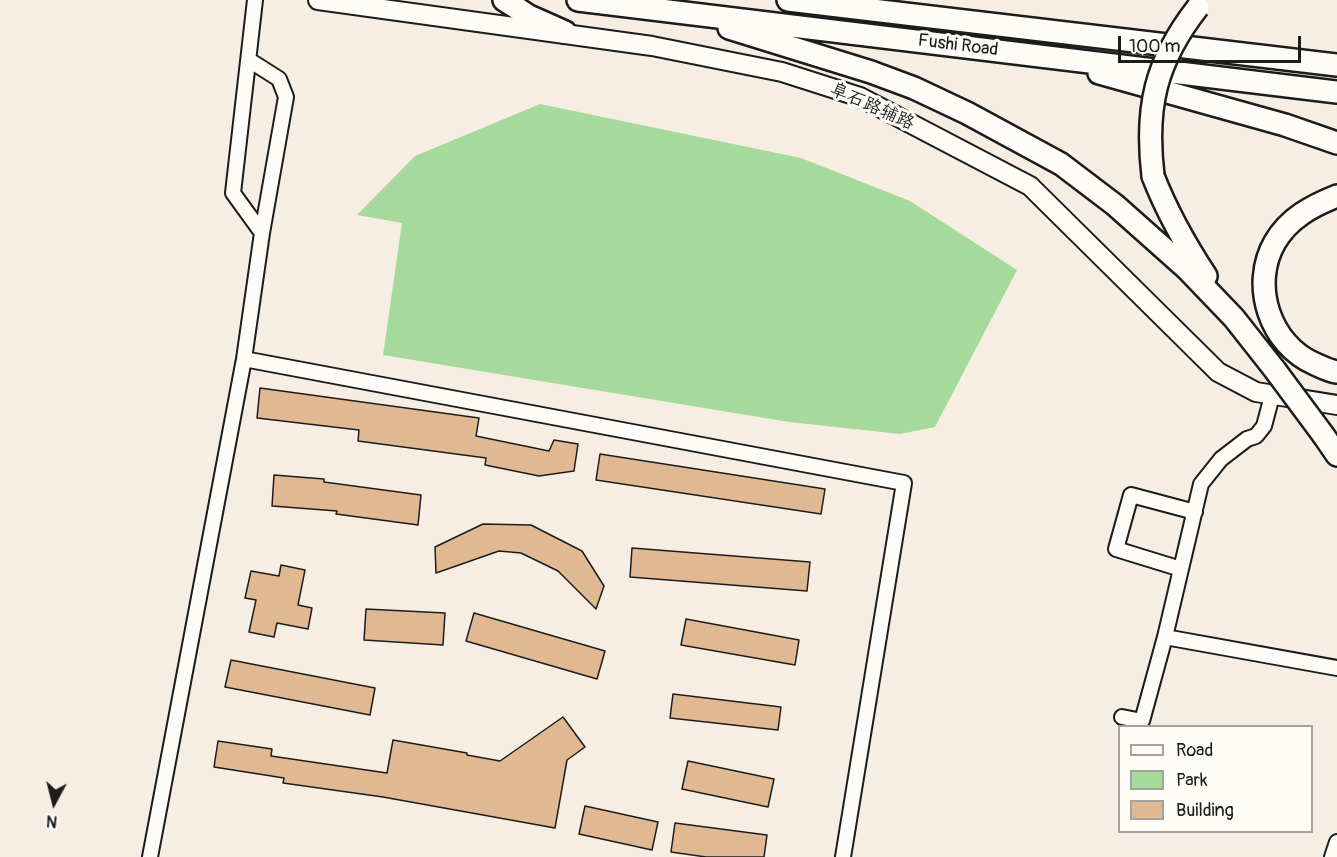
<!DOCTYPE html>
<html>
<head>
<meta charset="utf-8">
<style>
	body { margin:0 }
	#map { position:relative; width:1337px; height:857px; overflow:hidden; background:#f7eee3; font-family:Pangolin,sans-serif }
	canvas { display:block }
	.legend { position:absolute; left:1118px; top:725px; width:195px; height:108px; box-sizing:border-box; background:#fdfcf7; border:2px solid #a3a29f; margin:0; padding:8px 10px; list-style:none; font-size:18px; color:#1c1c1c }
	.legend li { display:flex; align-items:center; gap:12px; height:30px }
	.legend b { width:30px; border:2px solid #a3a29f }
	.north { position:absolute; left:24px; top:773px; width:60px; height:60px; -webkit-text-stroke:4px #fdfcf7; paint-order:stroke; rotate:187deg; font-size:16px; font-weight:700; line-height:24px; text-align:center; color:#1c1c1c }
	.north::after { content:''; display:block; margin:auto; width:21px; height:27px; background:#1c1c1c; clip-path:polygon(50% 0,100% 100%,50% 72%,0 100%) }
	.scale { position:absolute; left:1118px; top:36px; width:183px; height:27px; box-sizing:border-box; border:3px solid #1c1c1c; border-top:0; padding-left:8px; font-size:18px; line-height:21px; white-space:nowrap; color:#1c1c1c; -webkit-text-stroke:4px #fdfcf7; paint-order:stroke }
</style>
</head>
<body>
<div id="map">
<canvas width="1337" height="857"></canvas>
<ul class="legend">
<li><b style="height:8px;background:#fdfcf7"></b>Road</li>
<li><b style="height:16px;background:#a6da9c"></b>Park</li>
<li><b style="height:16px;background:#e0b891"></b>Building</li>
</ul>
<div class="north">N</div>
<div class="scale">100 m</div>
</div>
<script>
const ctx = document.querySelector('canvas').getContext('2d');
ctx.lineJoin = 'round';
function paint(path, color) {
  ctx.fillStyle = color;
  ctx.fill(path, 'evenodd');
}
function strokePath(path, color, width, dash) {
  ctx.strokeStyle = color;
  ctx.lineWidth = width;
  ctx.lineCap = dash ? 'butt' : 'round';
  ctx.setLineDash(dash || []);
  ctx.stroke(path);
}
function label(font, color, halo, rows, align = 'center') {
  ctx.font = font + ' Pangolin,"LXGW WenKai TC",sans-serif';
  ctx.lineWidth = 6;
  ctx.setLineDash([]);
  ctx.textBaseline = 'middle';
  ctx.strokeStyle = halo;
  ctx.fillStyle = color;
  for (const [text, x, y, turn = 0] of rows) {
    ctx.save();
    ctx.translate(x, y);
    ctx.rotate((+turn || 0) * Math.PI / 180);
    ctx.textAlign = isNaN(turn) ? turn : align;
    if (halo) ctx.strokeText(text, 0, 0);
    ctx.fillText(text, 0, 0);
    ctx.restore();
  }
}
const green = new Path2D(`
	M540 104 801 158 910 201 1017 270 935 427 900 434 789 422 383 355 402 223 357 215 415 156Z`);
const building = new Path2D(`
	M260 388 479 418 476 436 549 451 554 440 578 444 574 471 539 476 485 465 486 458 358 441 359 430 257 418Z
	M600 454 825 489 821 514 596 480Z
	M274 475 324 479V482L421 495 418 525 336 514 337 511 272 506Z
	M483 524 531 525 582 551 604 586 596 609 558 571 521 553 499 551 436 573 435 547Z
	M632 548 810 562 807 591 630 577Z
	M281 565 305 570 298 605 312 608 308 629 277 623 274 637 249 632 256 600 245 598 251 571 279 576Z
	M366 609 445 613 443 645 364 640Z
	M474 613 605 651 597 679 466 641Z
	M686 619 799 640 795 665 681 645Z
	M231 660 375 688 370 715 225 687Z
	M673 694 781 707 778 730 670 718Z
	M563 717 585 747 567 760 555 828 383 797 283 783 284 778 214 767 218 741 272 749 271 756 387 773 393 740 467 753V755L500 761Z
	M688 761 774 779 768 807 682 789Z
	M585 806 658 822 652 850 579 834Z
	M675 823 767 835 764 857H706L671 852Z`);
const minor = new Path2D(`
	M255 0 233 193 262 233
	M244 359 904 483 843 857
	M1272 396 1264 426 1256 436 1247 439 1221 459 1201 484 1165 637 1337 668
	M1181 569 1116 549 1131 495 1195 512
	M1122 717 1142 721 1165 637
	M150 857 244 359 262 233 286 97 279 79 249 60
	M1332 857 1337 842`);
const major = new Path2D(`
	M318 0 652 46 782 72 860 97 1030 186 1218 372 1256 392 1337 405`);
const highway = new Path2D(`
	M504 0 529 16 565 32
	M578 0 1337 92
	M788 0 1337 65
	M729 28 871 72 914 88 967 113 1061 164 1115 205 1187 269 1234 318 1275 370
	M1099 73 1285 125 1337 143
	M1153 176C1167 212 1185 244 1206 276
	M1337 196C1312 206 1289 218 1275 242 1250 285 1270 345 1315 364 1322 367 1329 371 1337 372
	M1324 436 1337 455`);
const highwayBridge = new Path2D(`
	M1153 176C1145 108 1155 62 1198 7
	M1275 370 1324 436`);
const streetNames = [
	["Fushi Road",958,46,7],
	["阜石路辅路",872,107,24]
];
paint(green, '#a6da9c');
paint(building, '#e0b891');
strokePath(building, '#1c1c1c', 1.5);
strokePath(minor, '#1c1c1c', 18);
strokePath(major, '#1c1c1c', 22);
strokePath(highway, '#1c1c1c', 26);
strokePath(minor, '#fdfcf7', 14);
strokePath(major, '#fdfcf7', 18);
strokePath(highway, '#fdfcf7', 21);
strokePath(highwayBridge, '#1c1c1c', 26, []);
strokePath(highwayBridge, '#fdfcf7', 21);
label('18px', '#1c1c1c', '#fdfcf7', streetNames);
</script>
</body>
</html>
